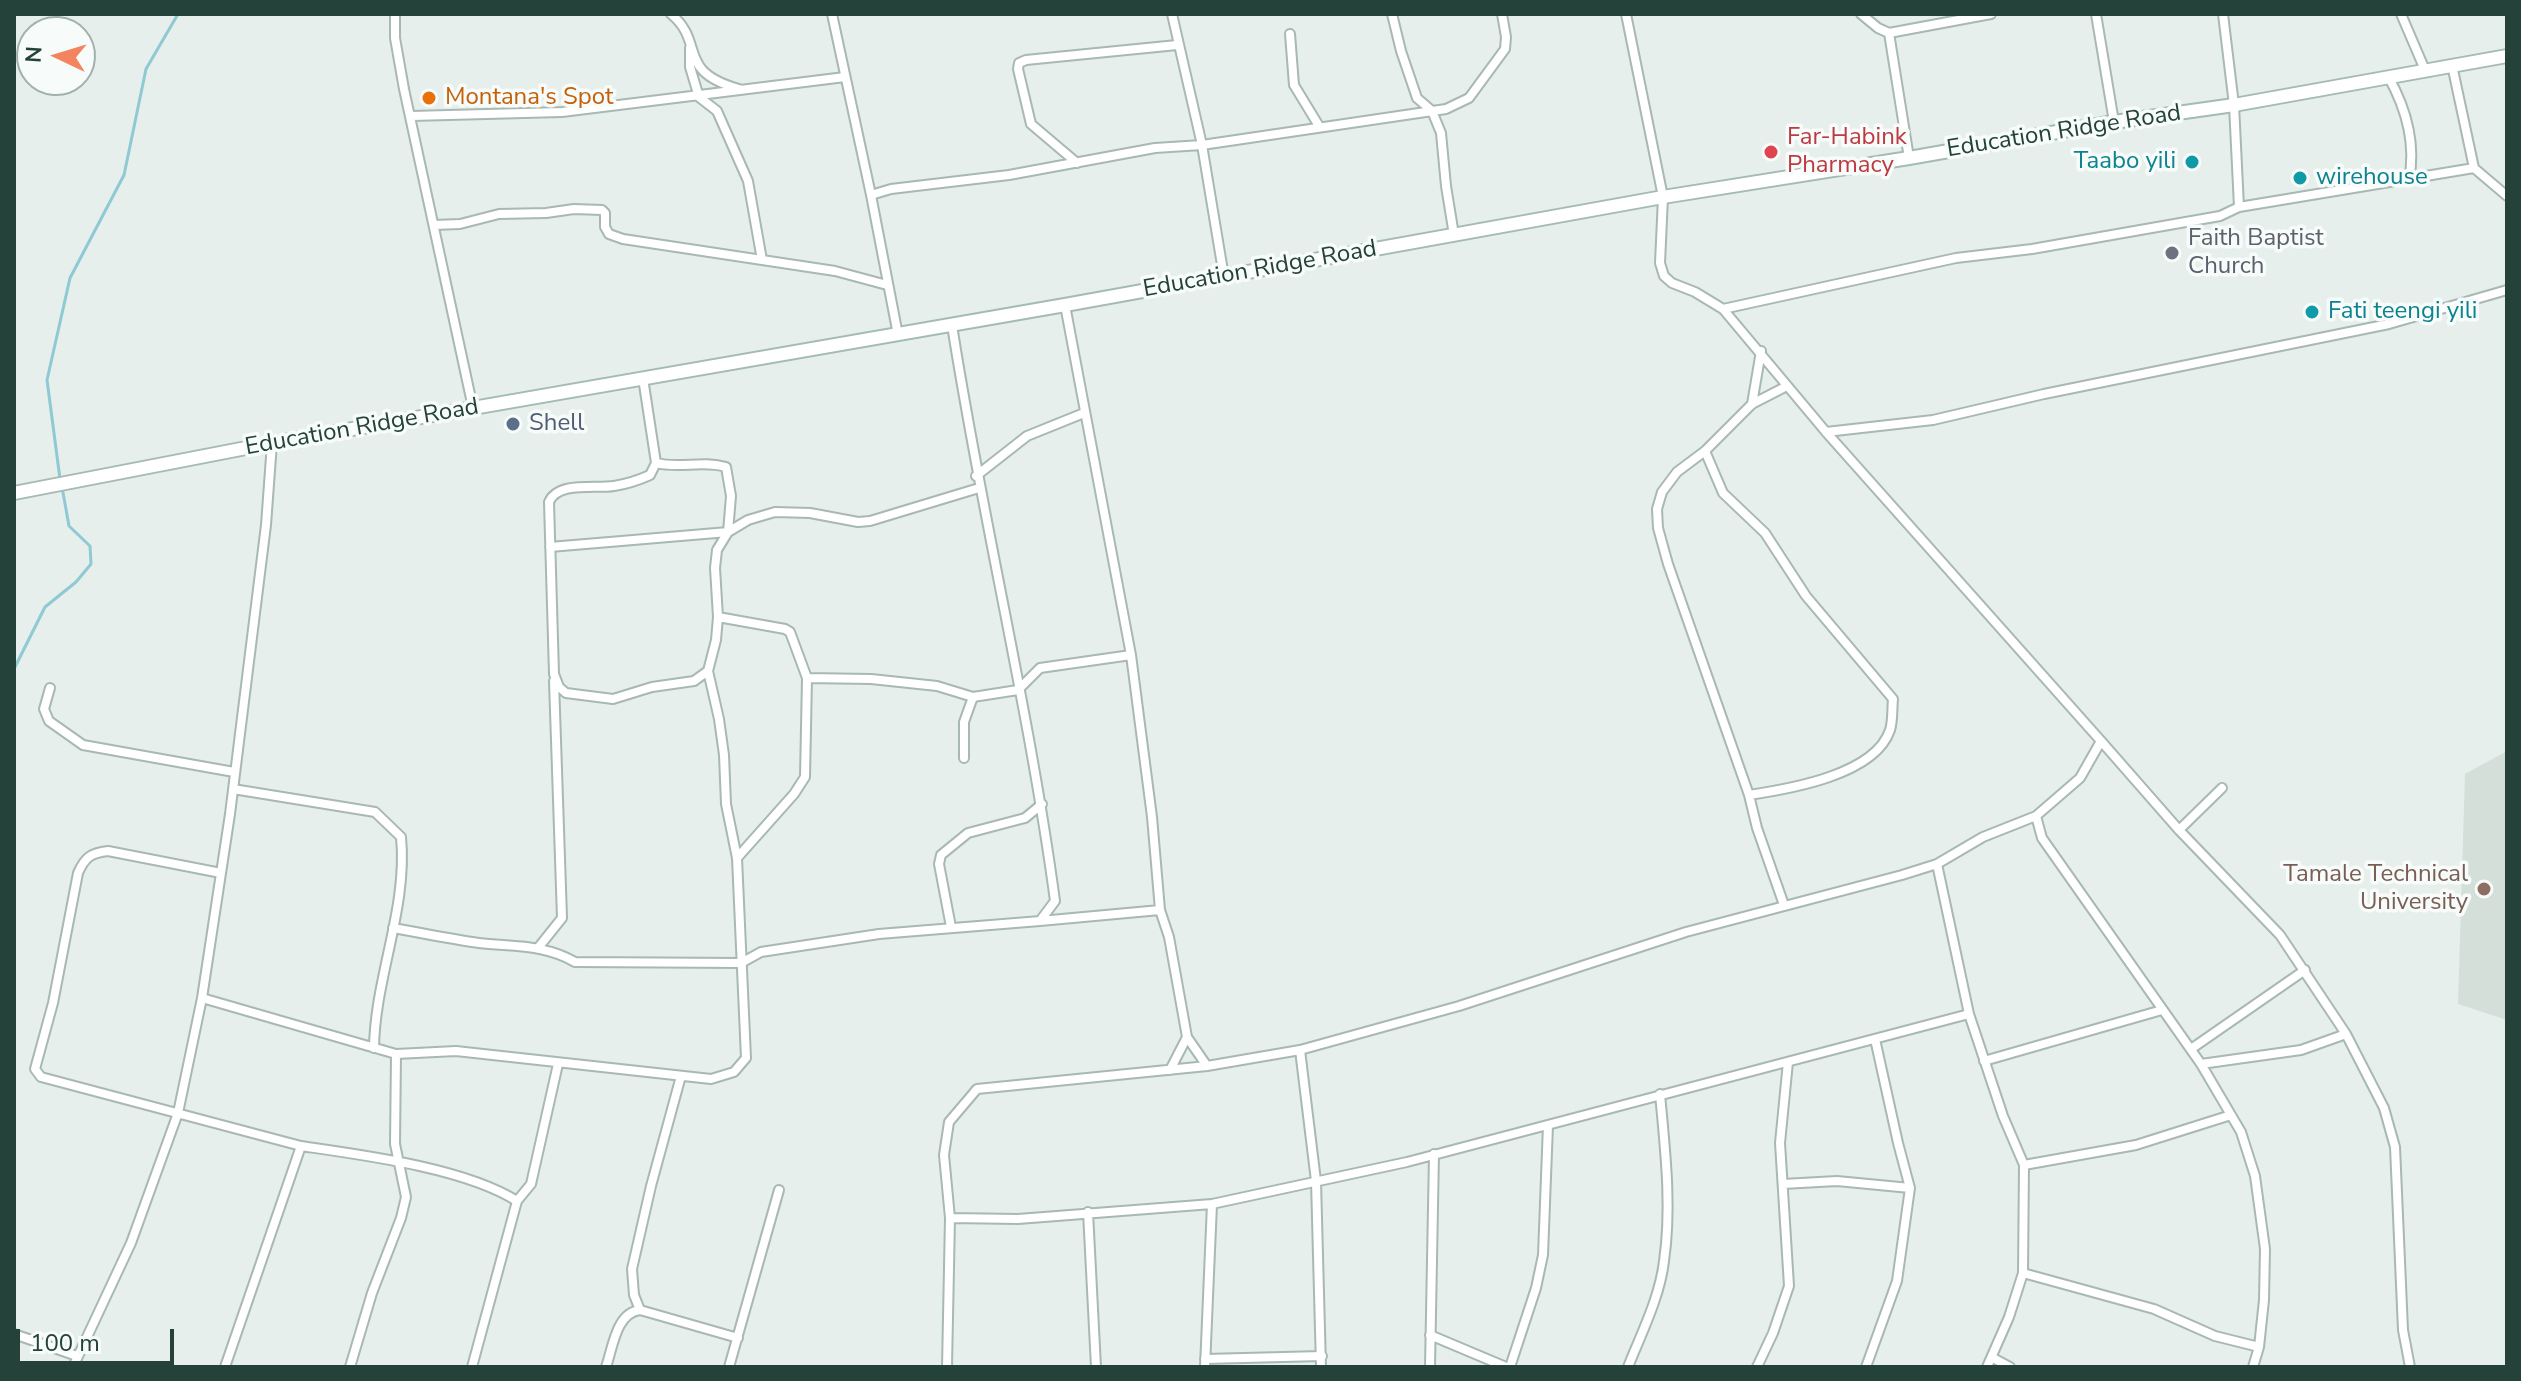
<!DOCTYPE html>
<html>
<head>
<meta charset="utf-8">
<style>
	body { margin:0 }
	#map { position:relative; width:2521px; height:1381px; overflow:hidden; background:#e6efeb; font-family:"Nunito Sans",sans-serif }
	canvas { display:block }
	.frame { position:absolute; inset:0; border:16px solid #24423a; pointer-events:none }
	.north { position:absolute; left:16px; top:16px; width:80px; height:80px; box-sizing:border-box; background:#f7fbf9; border:2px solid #a3b1ad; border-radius:50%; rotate:274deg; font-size:22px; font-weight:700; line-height:32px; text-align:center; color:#24423a }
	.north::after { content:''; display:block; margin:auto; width:28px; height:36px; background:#f4845f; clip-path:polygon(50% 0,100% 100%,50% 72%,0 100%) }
	.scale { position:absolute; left:16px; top:1329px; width:158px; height:36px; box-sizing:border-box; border:4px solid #24423a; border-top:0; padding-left:10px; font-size:24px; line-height:28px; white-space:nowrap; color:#24423a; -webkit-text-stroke:6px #f7fbf9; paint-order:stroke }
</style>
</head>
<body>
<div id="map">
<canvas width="2521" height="1381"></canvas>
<div class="frame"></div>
<div class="north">N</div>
<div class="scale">100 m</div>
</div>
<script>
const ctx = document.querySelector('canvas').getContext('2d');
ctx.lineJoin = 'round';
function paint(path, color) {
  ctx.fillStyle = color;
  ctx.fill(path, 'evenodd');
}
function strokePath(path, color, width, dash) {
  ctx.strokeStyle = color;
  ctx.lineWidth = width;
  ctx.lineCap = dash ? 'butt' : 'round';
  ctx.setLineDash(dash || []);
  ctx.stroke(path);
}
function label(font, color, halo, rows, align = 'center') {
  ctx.font = font + ' "Nunito Sans",sans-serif';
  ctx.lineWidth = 7;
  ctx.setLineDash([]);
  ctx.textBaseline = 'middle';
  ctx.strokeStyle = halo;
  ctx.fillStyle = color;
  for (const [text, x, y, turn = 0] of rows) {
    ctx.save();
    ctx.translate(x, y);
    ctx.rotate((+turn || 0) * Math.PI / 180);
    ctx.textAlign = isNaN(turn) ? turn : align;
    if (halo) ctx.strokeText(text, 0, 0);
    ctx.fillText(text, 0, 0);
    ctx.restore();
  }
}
const built = new Path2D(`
	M2507 751V1020L2458 1004 2465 774Z`);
const stream = new Path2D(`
	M60 479 47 380 70 278 124 175 146 69 178 14
	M14 669 45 607 76 582 91 564 90 546 69 526 62 487`);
const street = new Path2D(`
	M395 14V38L404 89 473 408
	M671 14C706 43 675 71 739 89
	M832 14 871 195 898 335
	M1172 14 1202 145 1224 277
	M1392 14 1401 51 1417 98 1432 111 1441 133 1446 186 1454 235
	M1626 14 1663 197 1660 263 1664 276 1672 283 1695 292 1723 309 1826 432 2101 741 2179 830 2280 935 2346 1034 2384 1108 2395 1147 2403 1330 2410 1367
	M1861 14 1878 28 1889 33 1991 14
	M2096 14 2114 122
	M2223 14 2234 105 2239 207
	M2401 14 2425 70
	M1889 33 1909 158
	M1290 34 1294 85 1319 126
	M690 48V67L699 97 717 111 748 181 762 260
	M2452 65 2474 168 2507 196
	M2388 76C2406 108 2416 144 2409 180
	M411 116 562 112 845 77
	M1077 163 1031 124 1018 69 1019 63 1026 60 1177 45
	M871 195 891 189 1009 175 1155 148 1202 145 1446 109 1469 98 1505 49 1506 37 1502 14
	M434 225 460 224 499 214 546 213 574 209 602 210 605 213V227L609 234 623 239 835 271 887 285
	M1065 305 1131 655 1152 817 1160 910 1169 937 1187 1037 1207 1066
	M1723 309 1956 258 2032 249 2220 216 2239 207 2474 168
	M952 325C982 518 1029 708 1055 901L1040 921 1160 910
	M643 378 656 463 650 475C639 480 627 484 614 486 595 489 558 481 549 502L554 674 559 687 566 693 613 699 652 687 694 681 708 671
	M1752 404 1761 351
	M1826 432 1933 420 2044 394 2389 324 2507 290
	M1705 451 1723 493 1765 533 1806 596 1893 699C1892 708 1893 721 1890 730 1875 775 1789 789 1749 795
	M656 463C680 469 702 460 726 467L731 496 728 532
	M976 476 1027 436 1084 413
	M550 547 728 532
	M718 617 785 629 790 632 807 678 805 777 794 794 737 858
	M807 678 871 679 937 686 973 697 1018 690 1040 668 1131 655
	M50 688 44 709 49 721 83 745 234 772
	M964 758V722L973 697
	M233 789 375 812 401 837C408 908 375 977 374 1048
	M2036 816 2042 838 2201 1064 2241 1132 2255 1176 2265 1249 2264 1300 2259 1347 2253 1367
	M2179 830 2222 788
	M1937 864 1969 1014 2003 1116 2024 1165 2023 1273 2009 1317 1987 1367
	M221 873 108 851C91 853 85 857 78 873L53 1003 35 1069 41 1077 301 1146 225 1367
	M1784 905 1757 828 1749 795 1668 564 1658 528 1657 509 1662 492 1677 472 1705 451 1752 404 1787 386
	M951 927 939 864 941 855 968 833 1025 818 1042 804
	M393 928C422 933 450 939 479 943 513 947 544 944 575 962L741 963 761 952 879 934 1040 921
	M538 948 562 918 554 681
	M202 998 396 1054 456 1051 711 1079 734 1072 746 1058 737 858 726 804 724 755 719 719 708 671 716 640 718 617 715 568 717 550 728 532 748 520 775 512 810 513 858 522 870 521 979 488
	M2191 1049 2305 970
	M1300 1050 1316 1181 1321 1367
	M1984 1061 2162 1010
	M2201 1064 2301 1050 2346 1034
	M1170 1070 1187 1037
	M301 1146C363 1155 465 1168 517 1201
	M2024 1165 2136 1145 2231 1115
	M1783 1184 1837 1181 1910 1188
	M1088 1212 1096 1367
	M950 1218 1018 1219 1212 1204 1407 1162 1969 1014
	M2023 1273 2154 1309 2215 1336 2259 1347
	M640 1310 634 1295 632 1269 651 1186 681 1076
	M14 1334 77 1356
	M1430 1335 1506 1367
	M1993 1358 2010 1367
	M1205 1359 1322 1356
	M73 1367 131 1243 178 1113 202 998 230 814 266 525 272 443
	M350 1367 372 1293 401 1218 406 1197 395 1144 396 1054
	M472 1367 517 1201 531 1184 558 1064
	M606 1367C613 1347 616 1313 640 1310L738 1338
	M729 1367 779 1190
	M947 1367 950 1218 944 1155 949 1122 977 1089 1207 1066 1300 1050 1459 1006 1686 932 1902 875 1937 864 1983 837 2036 816 2080 778 2101 741
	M1205 1367 1212 1204
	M1430 1367 1434 1154
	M1510 1367 1536 1288 1543 1255 1548 1125
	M1628 1367C1641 1334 1660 1297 1664 1261 1672 1206 1665 1149 1660 1094
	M1757 1367 1773 1333 1789 1286 1780 1143 1788 1062
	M1866 1367 1897 1281 1910 1188 1898 1143 1875 1039`);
const secondary = new Path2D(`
	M14 493 272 443 1065 305 1663 197 1909 158 2114 122 2234 105 2507 56`);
const markers = [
	[429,98,8,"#e8710a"],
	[1771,152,8,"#e0444e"],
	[2192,162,8,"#0f9aa8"],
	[2300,178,8,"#0f9aa8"],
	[2172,253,8,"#6b7280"],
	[2312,312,8,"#0f9aa8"],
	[513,424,8,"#5c6f8a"],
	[2484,889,8,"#8d6e63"]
];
const foodNames = [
	["Montana's Spot",445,98]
];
const streetNames = [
	["Education Ridge Road",2064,132,-9],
	["Education Ridge Road",1260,270,-10],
	["Education Ridge Road",362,428,-10]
];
const healthNames = [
	["Far-Habink",1787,138],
	["Pharmacy",1787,166]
];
const cultureNames = [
	["Taabo yili",2176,162,"right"],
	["wirehouse",2316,178],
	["Fati teengi yili",2328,312]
];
const worshipNames = [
	["Faith Baptist",2188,239],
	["Church",2188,267]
];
const serviceNames = [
	["Shell",529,424]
];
const educationNames = [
	["Tamale Technical",2468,875],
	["University",2468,903]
];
paint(built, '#d4dfda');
strokePath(stream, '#8ec9d4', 3);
strokePath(street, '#a8b8b2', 12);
strokePath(secondary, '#a4bbb3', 16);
strokePath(street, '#fff', 8);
strokePath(secondary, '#fff', 12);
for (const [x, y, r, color] of markers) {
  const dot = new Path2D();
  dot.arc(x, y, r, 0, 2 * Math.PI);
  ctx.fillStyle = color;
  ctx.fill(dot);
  strokePath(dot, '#f7fbf9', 3);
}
label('24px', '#c56008', '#f7fbf9', foodNames, 'left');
label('24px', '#24423a', '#f7fbf9', streetNames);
label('24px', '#be3a42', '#f7fbf9', healthNames, 'left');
label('24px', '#0d838f', '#f7fbf9', cultureNames, 'left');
label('24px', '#5b616d', '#f7fbf9', worshipNames, 'left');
label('24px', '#4e5e75', '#f7fbf9', serviceNames, 'left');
label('24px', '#785e54', '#f7fbf9', educationNames, 'right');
</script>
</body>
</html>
